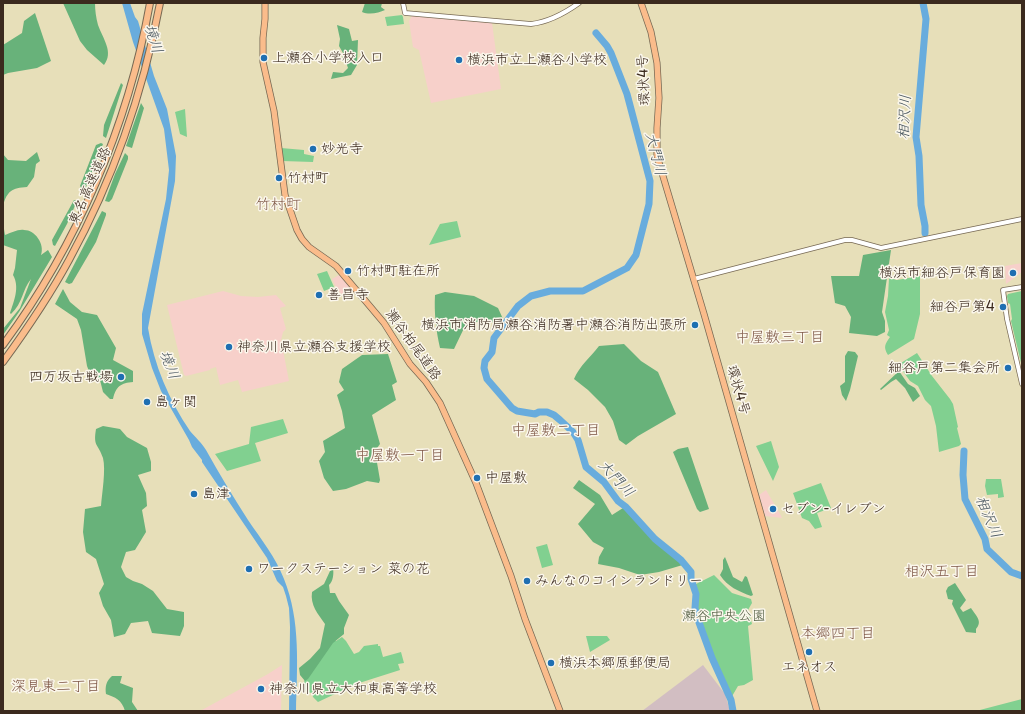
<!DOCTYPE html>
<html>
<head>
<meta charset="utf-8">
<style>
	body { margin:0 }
	#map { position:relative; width:1025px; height:714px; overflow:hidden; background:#e7dfb9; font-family:"Playpen Sans",sans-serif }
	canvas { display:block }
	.frame { position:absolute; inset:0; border:4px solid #3b2a1e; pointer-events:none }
</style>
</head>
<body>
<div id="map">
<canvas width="1025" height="714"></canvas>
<div class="frame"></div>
</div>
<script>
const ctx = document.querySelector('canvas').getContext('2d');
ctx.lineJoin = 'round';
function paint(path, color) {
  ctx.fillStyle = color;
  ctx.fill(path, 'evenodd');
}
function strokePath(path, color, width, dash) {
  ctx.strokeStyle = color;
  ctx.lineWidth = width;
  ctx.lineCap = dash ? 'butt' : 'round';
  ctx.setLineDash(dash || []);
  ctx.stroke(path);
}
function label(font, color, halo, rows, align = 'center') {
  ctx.font = font + ' "Playpen Sans","Klee One",sans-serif';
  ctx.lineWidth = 3;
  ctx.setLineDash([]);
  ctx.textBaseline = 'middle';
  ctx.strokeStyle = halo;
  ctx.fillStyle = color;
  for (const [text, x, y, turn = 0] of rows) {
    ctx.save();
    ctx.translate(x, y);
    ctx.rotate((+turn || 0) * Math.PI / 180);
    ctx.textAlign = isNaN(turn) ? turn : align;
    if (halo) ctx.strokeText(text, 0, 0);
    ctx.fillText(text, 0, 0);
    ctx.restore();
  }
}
const built = new Path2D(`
	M412 16 492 23 501 89 431 103 419 50 413 47 409 21Z
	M1022 263V272L1006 284 1005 266Z
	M339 275 354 292 344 298 336 287 332 279Z
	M223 291 241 296 258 297 276 295 286 306 280 308 286 329 283 332 281 340 289 381 242 392 238 380 220 385 216 367 210 369V370L186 376 184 375 167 305Z
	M766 490 780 514 782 518 765 516 759 495Z
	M282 665 281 711H200L268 674Z`);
const industrial = new Path2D(`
	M703 665 725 694 730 711H642Z`);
const green = new Path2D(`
	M402 15 403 17 404 24 387 26 385 17Z
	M185 109 187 137 180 134 175 112Z
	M281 148 304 150V154L314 156 313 162 282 161Z
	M457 221 461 237 429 245 440 224Z
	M327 271 334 287 324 291 317 274Z
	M920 276V314L914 339 888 355C883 347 885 344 890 337L887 335 889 330 885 312 888 296 889 278 897 280Z
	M1022 291V367L1011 321 1012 319 1010 304 1008 303 1007 296 1008 294Z
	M917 353 932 376 950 399 953 404 958 427 957 428 961 444 959 446 939 452 936 426 931 406 925 400 918 386 910 381 902 370 896 366Z
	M283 419 288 433 255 443 261 461 227 471 215 454 249 444 251 427Z
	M771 441 779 467 773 481 756 446Z
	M986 479H1001L1004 497 998 498V494L987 495 985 486Z
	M821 483 831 508 817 513 822 527 815 529 809 521 802 518 793 493Z
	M547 544 553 565 542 568 536 547Z
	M714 575 732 593 751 599 752 603 748 610 752 624 748 626 753 680 744 685 738 686 731 698 698 617 696 607 697 599 694 585Z
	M586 636H607L610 640 590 652Z
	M342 637 346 641 354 654 359 652 364 646 378 644V646H380L383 657 401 652 404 663 398 664 400 670 356 684 318 702 313 697 312 693 306 692 304 685 305 674 333 640 336 641Z
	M1022 699V711H976Z`);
const forest = new Path2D(`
	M63 3H95C95 10 96 18 98 25 103 39 114 52 104 65L87 50 80 41Z
	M365 3H382L381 7 385 10C379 13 369 15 362 12Z
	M35 13 51 61 37 68 8 73 3 75V45L22 33 24 21Z
	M337 25 349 29 352 41 358 40 357 65 351 75 331 79 333 72 343 73 348 68 346 62 342 59 343 53 339 46 340 39Z
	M121 83 123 85 106 138 103 136 104 125Z
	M141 103 144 108 132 148 126 146Z
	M101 143 103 144 84 192 80 186 96 145Z
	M37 152 40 161 36 164 34 177 27 187C12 188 7 191 3 206V154L8 160 26 161Z
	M125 153 128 156V159L112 199 109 202 105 201 115 174Z
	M74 200 77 201 67 224 55 246 53 245 52 240Z
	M102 211 106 213V215L96 242 72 283 69 284 65 282Z
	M3 223 5 235C11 233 18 229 24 230 35 230 45 244 41 255L48 250 52 257 19 312 3 335V329L20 308 31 279C22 290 23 303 11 314L10 313C14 301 20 287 13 275L15 268 17 250 3 245Z
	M891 250 882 312 885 321V332L877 336 849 333 851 317 845 306 835 303 831 276H859L863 255Z
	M63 289 70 302 82 312 97 315 116 348 113 360 133 371V382C121 383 116 386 113 399H110L103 392 100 380 92 379 87 366 81 330 77 319 55 304Z
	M445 292 474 296 498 308 503 319 498 323 483 321 466 324 454 349 440 348C436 330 434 313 435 295Z
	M624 344 641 361 658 372 676 414 638 436 626 445 619 440 613 421 605 407 588 390 574 379C580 365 590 358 599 346Z
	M848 351 855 352 858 356 850 390 846 401 842 395 840 386 845 382V356Z
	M388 354 397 382 392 385 396 400 372 415 380 444 375 451 380 480 379 483 367 481 346 489 333 491 324 478 319 461 325 452 323 441 345 428 342 411 337 395 344 390 339 382 342 369 362 355Z
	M899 371 908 384 915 388 920 396 913 402 905 388 896 379 891 382 881 390 880 389Z
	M103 426 120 429 127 437 147 448 151 462V471L138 475 146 493 147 506 142 510 146 532 135 550 126 552 121 567 126 577 133 581 142 584 153 591 167 609 184 612V626L180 636 152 633 148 621 131 623 125 634 114 637 111 620 103 606 99 593 104 584 96 559 86 552 83 532 85 509 101 506C102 493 106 470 103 458 98 443 93 447 96 429Z
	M688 447 709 509 700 512 697 509 673 452 678 449Z
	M579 480 600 495 612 515 623 508 657 544 686 564 659 572 640 575 619 568 598 564 599 557 604 548 593 542 578 524 595 504 573 488Z
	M725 557 733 577 742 582 745 576 747 577 753 595 751 596C738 591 728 587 720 575L723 569V560Z
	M333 569C334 573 333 582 329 585L330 593H335L339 601 349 615 344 628V634L333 643 308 679 305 681 300 675 299 668 310 659 320 648 325 624C318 614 310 605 312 592L324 584 330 571Z
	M955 583 966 600 960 608 963 612 971 608C976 616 983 621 976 629V633L966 632 952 604 953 600 948 599 946 591 948 587Z
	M112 676H122L120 683 133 688 132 702 138 711H125C122 700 115 697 106 694 105 687 106 681 112 676Z`);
const water = new Path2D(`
	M122 3H130L135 17 138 21 154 76 167 109 176 156 175 181 148 328C154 365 169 400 190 431 195 437 202 443 206 450 219 473 233 497 248 520 261 539 276 558 284 579 301 621 297 667 296 711H289L290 627 289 608 286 596 283 587 277 581 267 558 202 462V460L192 447 189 440 161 391 152 368 142 334V314L166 199 169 170 164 129 133 42Z`);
const river = new Path2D(`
	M923 3 926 19 916 137 919 156 921 205 925 226V233
	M596 33 607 46 611 53 627 94 650 181 649 204 636 255 627 268 583 291H550L531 296 518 306 494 338 492 352 485 361 484 368 487 379 512 408 517 411 535 414 539 412H547L554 415 560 420 573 432 578 440 586 467 604 482 618 501 626 507 655 539 681 560 691 572V579L696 594 695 608 697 617 712 658 731 700 733 711
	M964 451 963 475 965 499 985 539 987 549 1011 572 1022 576`);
const minor = new Path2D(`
	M403 3 405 13 531 24C549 22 565 13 579 3
	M694 279 845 240H852L881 248 1022 219
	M1022 287 1003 290 1007 319 1022 384`);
const major = new Path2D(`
	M265 3V19L263 38V62L274 111 285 195 297 230 302 239 309 247 336 266 384 323 410 364 426 382 440 403 476 483 511 576 525 619 560 711
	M641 3 651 32 657 63 659 98 657 128V156L704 314 817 711`);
const highway = new Path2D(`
	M3 345C77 245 128 126 150 3
	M3 362C27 329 50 295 69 260 113 180 143 93 160 3`);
const markers = [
	[264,58,4,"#1f6fb2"],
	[459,60,4,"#1f6fb2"],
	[313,149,4,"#1f6fb2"],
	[279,178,4,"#1f6fb2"],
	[348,271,4,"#1f6fb2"],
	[1013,273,4,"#1f6fb2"],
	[319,295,4,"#1f6fb2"],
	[1003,307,4,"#1f6fb2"],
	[695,325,4,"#1f6fb2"],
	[229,347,4,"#1f6fb2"],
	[1008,368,4,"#1f6fb2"],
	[121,377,4,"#1f6fb2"],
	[147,402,4,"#1f6fb2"],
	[477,478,4,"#1f6fb2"],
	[194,494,4,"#1f6fb2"],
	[773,509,4,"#1f6fb2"],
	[249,569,4,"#1f6fb2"],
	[527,581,4,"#1f6fb2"],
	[809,652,4,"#1f6fb2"],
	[551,663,4,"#1f6fb2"],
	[261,689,4,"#1f6fb2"]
];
const poiNames = [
	["上瀬谷小学校入口",272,58],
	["横浜市立上瀬谷小学校",467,60],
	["妙光寺",321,149],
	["竹村町",287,178],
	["竹村町駐在所",356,271],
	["横浜市細谷戸保育園",1005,273,"right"],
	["善昌寺",327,295],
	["細谷戸第4",995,307,"right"],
	["横浜市消防局瀬谷消防署中瀬谷消防出張所",687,325,"right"],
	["神奈川県立瀬谷支援学校",237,347],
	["細谷戸第二集会所",1000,368,"right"],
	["四万坂古戦場",113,377,"right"],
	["島ヶ関",155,402],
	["中屋敷",485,478],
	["島津",202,494],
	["セブン-イレブン",781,509],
	["ワークステーション 菜の花",257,569],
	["みんなのコインランドリー",535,581],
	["横浜本郷原郵便局",559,663],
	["エネオス",809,667,"center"],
	["神奈川県立大和東高等学校",269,689]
];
const streetNames = [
	["環状4号",644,80,-93],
	["東名高速道路",90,186,-66],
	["瀬谷柏尾道路",413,345,54],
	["環状4号",738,390,74]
];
const parkNames = [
	["瀬谷中央公園",724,616]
];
const waterNames = [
	["境川",153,39,72],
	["相沢川",905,117,-87],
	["大門川",655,154,76],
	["境川",169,365,69],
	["大門川",616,479,47],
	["相沢川",988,517,67]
];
const neighbourhoodNames = [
	["竹村町",278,205],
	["中屋敷三丁目",780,338],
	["中屋敷二丁目",556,431],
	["中屋敷一丁目",400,456],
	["相沢五丁目",942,572],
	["本郷四丁目",838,634],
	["深見東二丁目",56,687]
];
paint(built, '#f7d0ca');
paint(industrial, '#d2bec2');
paint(green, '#81d090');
paint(forest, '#68b27a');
paint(water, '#68acdd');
strokePath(river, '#68acdd', 7);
strokePath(minor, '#776954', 5.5);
strokePath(major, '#776954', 7);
strokePath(highway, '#776954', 8);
strokePath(minor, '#fff', 4);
strokePath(major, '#fabc8b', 5.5);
strokePath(highway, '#fabc8b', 6);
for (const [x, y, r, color] of markers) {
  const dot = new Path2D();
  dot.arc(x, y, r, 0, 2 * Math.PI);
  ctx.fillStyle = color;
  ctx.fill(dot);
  strokePath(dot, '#fbf7ec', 1.5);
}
label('14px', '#3b2a1e', '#fbf7ec', poiNames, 'left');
label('14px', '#3b2a1e', '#fbf7ec', streetNames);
label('14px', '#505c40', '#fbf7ec', parkNames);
label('italic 15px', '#4b5861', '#fbf7ec', waterNames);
label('15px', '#7f5847', '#fbf7ec', neighbourhoodNames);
</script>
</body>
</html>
